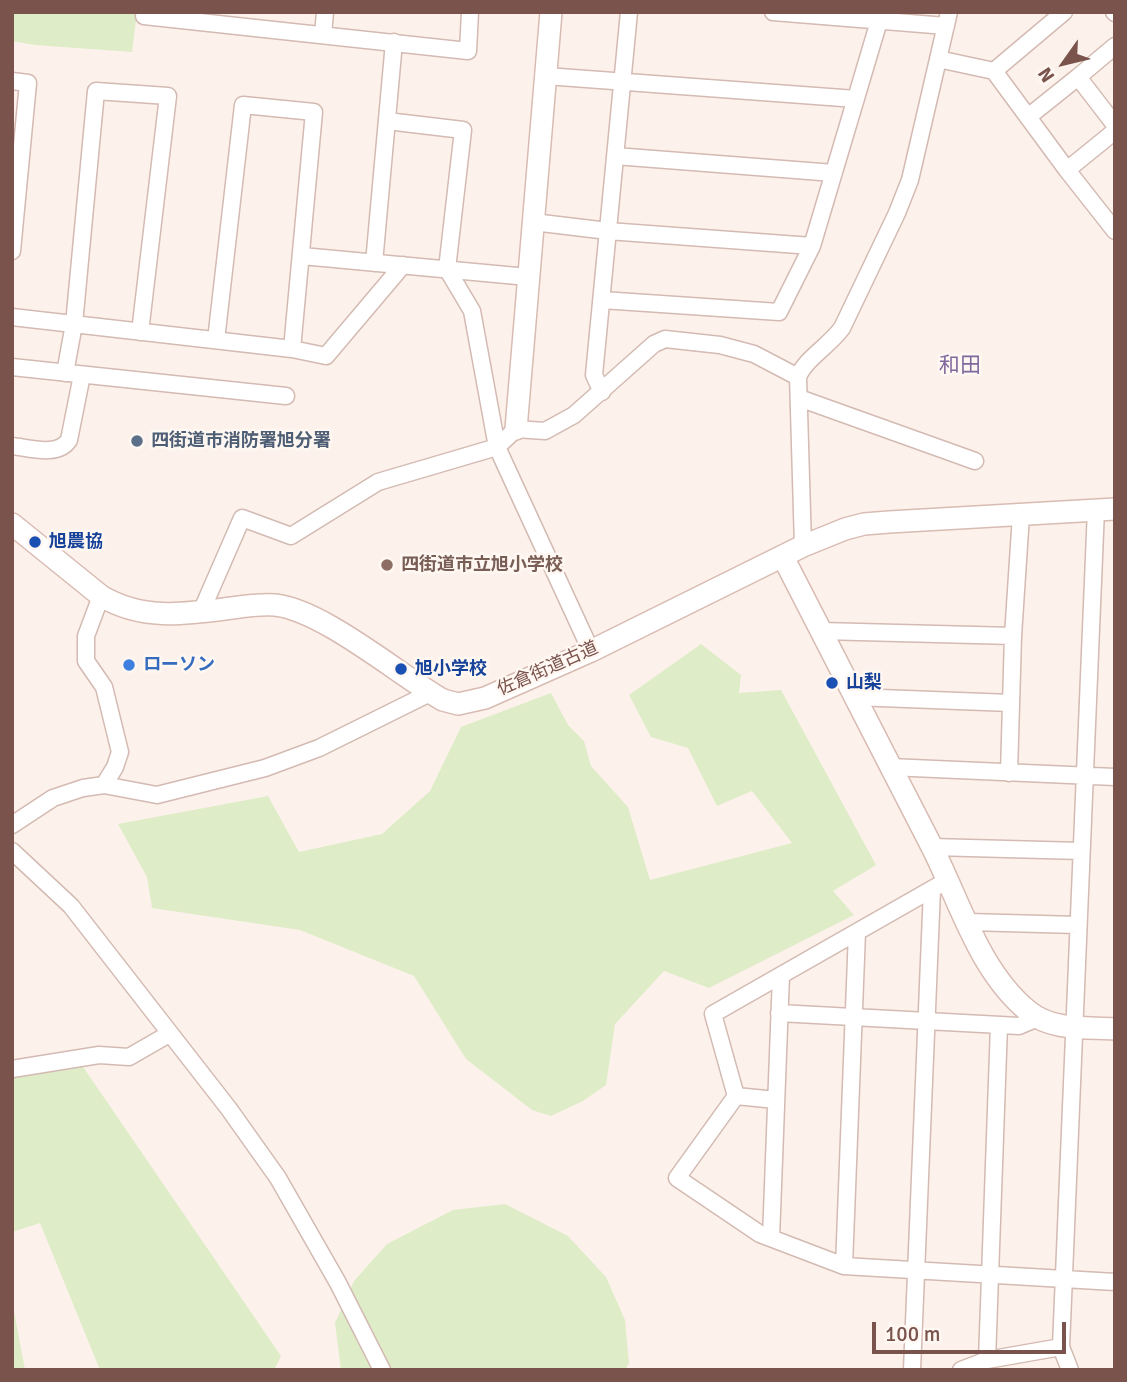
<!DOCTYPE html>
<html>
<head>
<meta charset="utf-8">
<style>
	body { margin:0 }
	#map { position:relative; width:1127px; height:1382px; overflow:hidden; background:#fdf2eb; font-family:Signika,sans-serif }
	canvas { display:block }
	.frame { position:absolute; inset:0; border:14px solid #7a534c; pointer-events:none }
	.north { position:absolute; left:1029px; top:28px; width:70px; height:70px; -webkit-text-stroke:5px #fff7f2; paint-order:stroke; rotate:236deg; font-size:19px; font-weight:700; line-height:28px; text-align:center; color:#7a534c }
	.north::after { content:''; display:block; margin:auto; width:24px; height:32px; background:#7a534c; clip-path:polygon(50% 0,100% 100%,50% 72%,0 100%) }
	.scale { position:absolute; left:872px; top:1322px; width:194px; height:32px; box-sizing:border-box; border:4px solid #7a534c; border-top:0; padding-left:9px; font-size:21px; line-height:24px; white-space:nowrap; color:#7a534c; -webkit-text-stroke:5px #fff7f2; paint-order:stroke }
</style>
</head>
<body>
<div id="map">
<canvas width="1127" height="1382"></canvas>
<div class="frame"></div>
<div class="north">N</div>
<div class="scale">100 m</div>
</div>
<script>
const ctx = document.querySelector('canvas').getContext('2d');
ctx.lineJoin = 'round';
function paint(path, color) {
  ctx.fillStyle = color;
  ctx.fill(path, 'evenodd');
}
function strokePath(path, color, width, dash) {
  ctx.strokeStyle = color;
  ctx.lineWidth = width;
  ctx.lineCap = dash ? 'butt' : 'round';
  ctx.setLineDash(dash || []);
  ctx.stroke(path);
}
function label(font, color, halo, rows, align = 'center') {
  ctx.font = font + ' Signika,"Noto Sans JP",sans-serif';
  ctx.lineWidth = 5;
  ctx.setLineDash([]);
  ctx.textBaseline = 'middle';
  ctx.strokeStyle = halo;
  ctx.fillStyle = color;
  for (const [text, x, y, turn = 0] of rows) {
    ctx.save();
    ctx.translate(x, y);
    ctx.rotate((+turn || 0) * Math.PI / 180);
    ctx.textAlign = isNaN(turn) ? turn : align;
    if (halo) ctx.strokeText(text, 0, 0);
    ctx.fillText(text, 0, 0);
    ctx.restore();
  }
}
const green = new Path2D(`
	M12 12H137L132 52 35 45 12 41Z
	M701 644 741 675 739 693 781 690 876 865 833 891 854 915 709 988 664 971 615 1024 606 1085 583 1101 551 1116 532 1110 466 1059 414 976 300 930 152 908 147 877 118 824 268 796 299 852 382 834 430 791 461 727 551 693 568 725 584 741 591 766 628 807 650 880 792 843 752 791 717 806 688 748 651 737 629 695Z
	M79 1061 281 1356 274 1370H100L40 1223 12 1232V1076Z
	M505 1204 568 1236 606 1277 625 1320 629 1363 625 1370H341L335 1323 354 1281 387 1244 453 1210Z
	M12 1300 25 1370H12Z`);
const street = new Path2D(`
	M145 12 144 16 468 51 470 12
	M773 12 946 26
	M1114 12 1115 13
	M323 35 325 12
	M938 59 994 71 1067 170 1115 131
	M994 71 1064 12
	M546 76 856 99
	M1078 77 1115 46
	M12 81 28 83 12 251
	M1028 117 1078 77 1115 125
	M387 121 463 130 447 269 472 311 497 447 591 651
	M615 156 834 173
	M1067 170 1115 231
	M533 222 608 231 812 246
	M302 256 528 277
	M374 263 394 42
	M602 300 779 312 812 246 879 21
	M12 317 292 349 326 356 403 265
	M216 340 243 105 314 112 292 349
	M12 367 286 396
	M65 373 74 324 96 91 168 96 140 332
	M602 392 594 375 629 12
	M799 398 975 461
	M12 446C30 448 58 457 69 440L82 375
	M803 546 798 377C806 358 829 346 842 328L897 213 910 180 949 12
	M101 596 86 636V661L104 687 120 752 115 767 104 785
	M201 612 242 518 291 536 378 482 497 447 516 429 545 431 574 415 654 344 665 339 720 345 754 354 798 377
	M821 631 1013 636
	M854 697 1011 703
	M890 767 1115 777
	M1009 773 1013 636 1021 515
	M12 825 53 798 83 788 104 785 157 795 265 768 319 748 430 693
	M932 847 1081 851
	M12 851 71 906 229 1109 278 1178 338 1283 382 1370
	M948 880 713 1014 736 1096 677 1178 760 1234 844 1266 1115 1282
	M968 922 1078 925
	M779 1013 1019 1026 1038 1018
	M12 1069 99 1055 129 1057 169 1034
	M736 1096 776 1100
	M771 1238 781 975
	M844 1266 857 932
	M1061 1347 1096 509
	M987 1360 999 1025
	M912 1370 932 889
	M961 1370 987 1360 1061 1347 1070 1370`);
const secondary = new Path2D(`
	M516 429 551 12
	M12 524 101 596C143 621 186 614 232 608 246 606 261 604 275 605 323 610 399 675 443 700L458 704 485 698 591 651 803 546 845 529 864 524 889 522 1115 509
	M783 557C832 654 883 750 932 847 960 902 979 971 1028 1011 1052 1031 1086 1027 1115 1029`);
const markers = [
	[137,441,7,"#5c6f8a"],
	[35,542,7,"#1a4fb4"],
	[387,565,7,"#8d6e63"],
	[129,665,7,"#3f7fe0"],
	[401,669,7,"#1a4fb4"],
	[832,683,7,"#1a4fb4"]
];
const serviceNames = [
	["四街道市消防署旭分署",151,441]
];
const transitNames = [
	["旭農協",49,542],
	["旭小学校",415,669],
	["山梨",846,683]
];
const educationNames = [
	["四街道市立旭小学校",401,565]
];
const shopNames = [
	["ローソン",143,665]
];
const streetNames = [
	["佐倉街道古道",548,669,-24]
];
const quarterNames = [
	["和田",960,366]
];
paint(green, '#deecc8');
strokePath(street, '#d3bab2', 19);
strokePath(secondary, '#d8bbb2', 24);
strokePath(street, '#fff', 16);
strokePath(secondary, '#fff', 21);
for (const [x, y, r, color] of markers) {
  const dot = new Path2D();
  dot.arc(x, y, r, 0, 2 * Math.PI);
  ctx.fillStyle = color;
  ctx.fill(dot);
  strokePath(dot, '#fff7f2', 2.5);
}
label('bold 18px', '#4e5e75', '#fff7f2', serviceNames, 'left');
label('bold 18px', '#164399', '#fff7f2', transitNames, 'left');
label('bold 18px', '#785e54', '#fff7f2', educationNames, 'left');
label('bold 18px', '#366cbe', '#fff7f2', shopNames, 'left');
label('18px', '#7a534c', '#fff7f2', streetNames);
label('21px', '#81689d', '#fff7f2', quarterNames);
</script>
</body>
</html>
